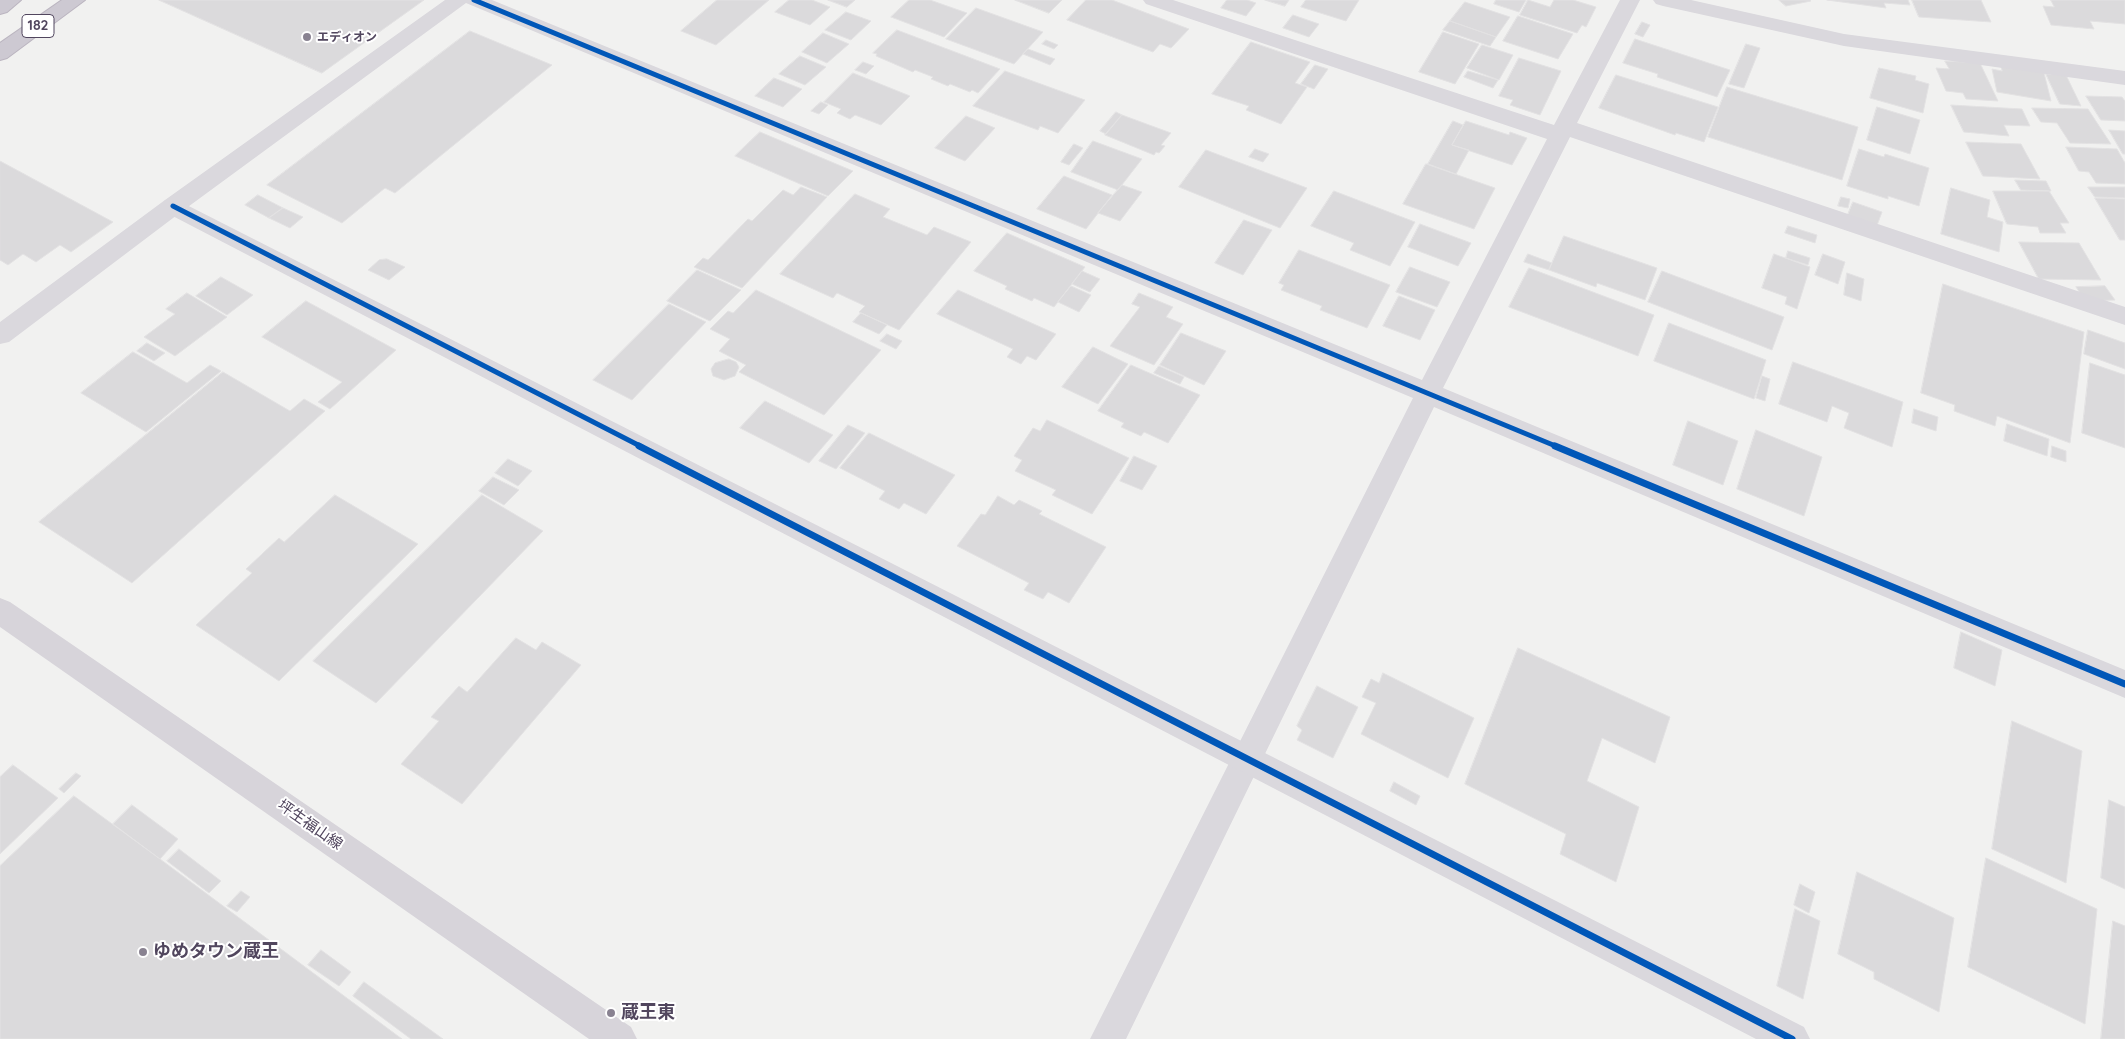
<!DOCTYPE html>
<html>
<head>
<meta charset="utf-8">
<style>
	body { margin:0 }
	canvas { display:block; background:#f1f1f0 }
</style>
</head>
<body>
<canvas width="2125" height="1039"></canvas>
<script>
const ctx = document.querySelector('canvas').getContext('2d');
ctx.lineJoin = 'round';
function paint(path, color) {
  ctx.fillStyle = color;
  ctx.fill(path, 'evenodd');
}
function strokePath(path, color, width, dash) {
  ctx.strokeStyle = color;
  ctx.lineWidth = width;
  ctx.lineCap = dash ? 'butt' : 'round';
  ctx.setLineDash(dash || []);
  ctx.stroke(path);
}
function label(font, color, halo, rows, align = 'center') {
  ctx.font = font + ' Quicksand,"Noto Sans JP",sans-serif';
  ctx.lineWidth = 4;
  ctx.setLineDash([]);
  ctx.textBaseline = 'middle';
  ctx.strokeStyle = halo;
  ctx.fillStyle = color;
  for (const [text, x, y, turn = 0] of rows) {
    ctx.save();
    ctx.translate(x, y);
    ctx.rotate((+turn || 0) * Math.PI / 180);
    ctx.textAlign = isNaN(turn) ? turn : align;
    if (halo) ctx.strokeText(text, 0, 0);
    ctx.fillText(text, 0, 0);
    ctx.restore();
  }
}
const building = new Path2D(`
	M159 0H424L322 73Z
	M717 0H769L716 45 681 31Z
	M789 0H812L830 7 810 25 775 12Z
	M828 0H855L847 7Z
	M909 0H930L967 13 944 37 891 17Z
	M1015 0H1062L1049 13Z
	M1086 0H1112L1189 29 1171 48 1160 44 1153 52 1067 20Z
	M1227 0H1247L1256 3 1246 16 1221 8Z
	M1265 0H1289L1285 6Z
	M1306 0H1359L1346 21 1301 7Z
	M1496 0H1526L1519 12 1494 4Z
	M1528 0 1550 7 1554 0H1573L1596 7 1586 27 1582 25 1577 33 1520 15Z
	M1779 0H1810L1811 1 1786 6Z
	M1908 0 1910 5 1884 3 1886 8 1827 0Z
	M1912 0H1981L1991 22 1919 17Z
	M2051 0H2125V24L2090 21 2094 29 2051 25 2043 6 2054 7Z
	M1465 2 1510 17 1496 37 1450 21Z
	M976 8 1043 32 1014 64 946 39Z
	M846 12 871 21 851 40 825 30Z
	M1293 15 1319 24 1309 37 1283 28Z
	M1518 16 1573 34 1558 59 1503 41Z
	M1450 21 1496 37 1490 46 1443 30Z
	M1642 22 1650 25 1643 37 1635 34Z
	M897 30 1000 69 978 93 972 90 970 92 950 84 948 86 931 79 933 77 915 70 913 72 876 56 877 54 873 53Z
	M470 31 552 65 395 193 385 188 342 223 267 185Z
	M1443 32 1479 44 1455 84 1419 72Z
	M823 33 849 44 827 63 802 52Z
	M1635 39 1730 70 1717 97 1657 77 1658 74 1623 63Z
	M1046 40 1058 45 1054 49 1042 44Z
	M1251 42 1310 62 1295 83 1307 87 1281 124 1246 110 1249 106 1212 94Z
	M1746 44 1760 48 1744 88 1729 84Z
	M1482 45 1513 55 1499 80 1467 68Z
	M1028 49 1055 59 1050 65 1023 54Z
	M800 56 826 67 805 85 779 74Z
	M1519 58 1561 71 1540 115 1510 105 1513 100 1499 96Z
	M1945 61 1980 63 1998 101 1966 99 1963 93 1946 91 1936 68 1949 69Z
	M863 62 874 66 866 74 855 70Z
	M2000 63 2043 69 2051 101 1997 92 1992 69 2002 71Z
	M1315 65 1328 69 1314 89 1301 84Z
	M1879 68 1916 76 1915 80 1929 84 1923 113 1870 98Z
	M1005 71 1085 100 1058 133 1040 126 1038 130 973 106Z
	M1468 71 1498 80 1493 88 1464 77Z
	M853 73 910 96 881 125 855 115 850 119 837 113 841 109 824 102Z
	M2046 74 2066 75 2081 106 2060 104Z
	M1616 75 1718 107 1704 142 1676 133 1675 135 1599 108Z
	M774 78 802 89 783 107 755 96Z
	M1727 87 1858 127 1842 180 1708 137Z
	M2086 96 2122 97 2125 101V121L2101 120Z
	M821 102 828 105 819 114 811 111Z
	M1951 105 2022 109 2030 126 2004 125 2009 136 1964 132Z
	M1877 107 1920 120 1910 154 1867 140Z
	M2032 108 2088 109 2111 144 2070 143 2057 123 2041 122Z
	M1116 112 1122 115 1106 134 1100 131Z
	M1122 115 1171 133 1161 145 1165 146 1159 153 1156 152 1154 155 1105 135Z
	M966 116 995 128 965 161 935 148Z
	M1453 121 1463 125 1452 145 1469 150 1456 174 1428 164Z
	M1466 121 1509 135 1510 132 1527 138 1512 165 1452 145Z
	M2109 130 2125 131V154H2123Z
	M760 132 853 171 828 196 735 156Z
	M1093 141 1142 159 1118 190 1071 172Z
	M1966 142 2021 144 2040 179 1983 176Z
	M1074 144 1083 148 1069 165 1061 162Z
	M2066 147 2117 149 2125 163V184L2096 183 2089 172 2079 171Z
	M1255 149 1269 154 1263 162 1249 157Z
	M1859 149 1884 157 1885 154 1929 168 1919 206 1888 196V199L1847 186Z
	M1206 150 1307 188 1280 228 1179 187Z
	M0 161 113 222 71 252 60 245 36 262 23 254 8 265 0 260Z
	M1426 164 1495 188 1474 229 1403 204Z
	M1064 176 1112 195 1086 229 1037 209Z
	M2015 180 2046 181 2051 191 2021 190Z
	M1122 185 1142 192 1120 221 1098 213Z
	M801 187 827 197 742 288 694 267 703 258 708 260 748 219 752 221 783 190 793 195Z
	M2088 187H2125V198L2095 197Z
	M1951 188 1990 200 1987 217 2003 222 1999 252 1941 234Z
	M1334 191 1415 222 1390 266 1350 250 1354 243 1311 226Z
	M1993 191H2049L2069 223H2060L2066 233H2040L2038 227 2007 224Z
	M855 194 890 209 883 217 927 235 934 227 971 242 899 330 859 312 865 306 837 293 833 298 780 274Z
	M258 195 283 208 269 218 245 205Z
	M1841 197 1850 199 1848 208 1838 206Z
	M2095 198 2125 199V240H2120Z
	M1853 202 1882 212 1876 228 1847 217Z
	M283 208 303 217 290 228 269 218Z
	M1244 220 1272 230 1243 275 1215 263Z
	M1420 224 1471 243 1458 266 1408 247Z
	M1788 226 1817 235 1815 243 1785 233Z
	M1007 233 1085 267 1054 307 1034 298 1032 301 1005 289 1007 286 974 271Z
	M1564 236 1657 268 1645 300 1597 283 1596 287 1549 270Z
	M2019 242 2079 243 2101 280 2039 279Z
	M1299 250 1390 285 1367 328 1320 310 1322 306 1281 290 1284 285 1279 283Z
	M1788 251 1810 258 1808 265 1786 258Z
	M1528 254 1552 263 1549 270 1524 262Z
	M1774 254 1810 267 1797 309 1785 304 1787 297 1762 288Z
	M1823 254 1845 262 1838 284 1815 275Z
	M387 259 405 267 389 280 368 270 379 260Z
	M1410 267 1450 282 1437 307 1396 292Z
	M1529 268 1654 315 1638 356 1509 307Z
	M697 270 741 290 710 321 667 301Z
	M1082 271 1100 279 1090 292 1072 284Z
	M1662 271 1784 317 1772 350 1648 302Z
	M1847 273 1864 279 1861 301 1844 295Z
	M221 277 253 295 227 315 196 296Z
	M1943 284 2084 332 2070 443 1997 416 1995 426 1954 411 1955 405 1921 393Z
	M1071 286 1091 295 1079 312 1058 302Z
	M2105 286 2115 300 2085 301 2076 287Z
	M756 290 881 350 824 415 739 372 746 365 719 351 730 339 710 329 728 311 733 313Z
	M958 290 1056 334 1036 360 1027 356 1021 364 1007 357 1013 349 937 314Z
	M187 293 227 317 175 356 144 337 175 314 166 309Z
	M1139 293 1173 307 1166 317 1183 324 1154 365 1110 346 1140 307 1132 304Z
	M1399 296 1435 310 1420 340 1383 326Z
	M306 301 396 350 330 409 318 402 342 382 262 337Z
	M669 304 706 322 632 400 593 380Z
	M861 313 887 325 879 334 853 322Z
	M1669 323 1766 360 1754 399 1654 361Z
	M2088 330 2125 343V369L2084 354Z
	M1181 333 1226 351 1204 385 1160 365Z
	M887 334 902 341 896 349 880 341Z
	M147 343 165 353 154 361 137 351Z
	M1093 347 1128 364 1098 404 1062 387Z
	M133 352 187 383 210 365 221 371 146 432 81 393Z
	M729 359 736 362 739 367 735 376 724 380 713 376 711 369 715 363Z
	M1793 362 1903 402 1892 447 1844 428 1849 413 1832 406 1827 422 1779 404Z
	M2090 363 2125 375V448L2082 433Z
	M1131 365 1200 395 1168 443 1144 432 1141 436 1121 427 1124 423 1098 411Z
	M1159 366 1184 377 1180 384 1154 373Z
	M223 372 290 411 304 399 325 411 132 583 39 522Z
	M1762 376 1770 379 1765 401 1756 398Z
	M765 401 833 435 809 463 740 428Z
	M1914 409 1938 417 1936 431 1912 423Z
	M1047 420 1129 458 1092 514 1052 495 1056 490 1015 471 1022 460 1014 456 1033 428 1040 431Z
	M1688 421 1738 441 1723 485 1673 465Z
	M2007 424 2049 439 2047 456 2004 441Z
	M848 425 865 433 836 469 819 461Z
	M1756 430 1822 457 1804 516 1737 489Z
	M869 433 955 475 926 514 904 503 899 509 879 499 885 491 840 468Z
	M2052 446 2066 451V462L2051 457Z
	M1134 456 1157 466 1142 490 1120 481Z
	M508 459 532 471 518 486 495 473Z
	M493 477 519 490 504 505 479 491Z
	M335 495 418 544 279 681 196 625 252 573 246 569 279 538 284 542Z
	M482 495 543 531 376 703 313 661Z
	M998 496 1014 505 1019 500 1042 511 1039 514 1106 547 1069 603 1048 592 1043 599 1024 590 1029 583 957 546 981 514 985 515Z
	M1961 632 2002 650 1995 686 1954 668Z
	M516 638 536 650 542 642 581 665 462 804 401 764 439 721 431 717 459 686 467 692Z
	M1518 648 1670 717 1655 763 1602 738 1587 781 1639 807 1616 882 1560 854 1566 834 1465 784Z
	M1383 673 1474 718 1448 778 1361 734 1376 703 1362 697 1371 679 1379 683Z
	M1317 686 1358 707 1333 758 1297 740 1302 730 1297 726Z
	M2012 721 2082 751 2066 883 1992 849Z
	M13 765 58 798 0 854V777Z
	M76 773 81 776 64 793 59 789Z
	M1394 782 1420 796 1416 805 1390 791Z
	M74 796 160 859 402 1039H0V866Z
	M2109 800 2125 807V889L2101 878Z
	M132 805 178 839 160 859 113 824Z
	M179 849 221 881 209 893 167 861Z
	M1986 858 2097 909 2085 1024 1968 967Z
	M1857 872 1954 918 1939 1012 1874 979V972L1838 954Z
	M1800 884 1815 892 1809 913 1794 905Z
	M241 891 250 897 237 912 227 906Z
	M1795 909 1820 921 1803 999 1777 986Z
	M2113 921 2125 926V1039H2101Z
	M321 950 351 972 339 986 308 965Z
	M364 982 443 1039H411L353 996Z`);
const minor = new Path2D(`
	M445 0H492L1422 380 1547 139 1146 4 1143 0H1173L1554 125 1620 0H1640L1577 123 2125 307V325L1570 137 1443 388 2125 670V698L1434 407 1126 1039H1090L1413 398 466 3 181 212 9 342 0 344V322L165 200Z
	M1653 0H1691L1844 34 2125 71V85L1844 46 1663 6 1656 4Z`);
const tertiary = new Path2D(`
	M173 198 1804 1027 1810 1039H1756L165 212 162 206 165 200Z`);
const secondary = new Path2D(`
	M0 598 10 602 631 1027 637 1039H589L0 627Z`);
const trunk = new Path2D(`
	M0 0H21L7 12 0 14Z
	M62 0H85L7 58 0 60V43Z`);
const cyclewayFar1 = new Path2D(`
	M474 0 1558 447
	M173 206 642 447`);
const cycleway = new Path2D(`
	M639 446 1792 1039
	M1555 446 2125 684`);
const markers = [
	[307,37,5,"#898291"],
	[143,952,5,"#898291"],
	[611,1013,5,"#898291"]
];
const farPoinames = [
	["エディオン",317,37]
];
const shields = [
	[38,26,32]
];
const shieldNames = [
	["182",38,26]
];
const streetNames = [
	["坪生福山線",310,825,35]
];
const nearPoinames = [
	["ゆめタウン蔵王",153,952],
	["蔵王東",621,1013]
];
paint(building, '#dbdadc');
strokePath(building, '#e3e2e3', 1);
strokePath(trunk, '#bbb5c0', 2);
paint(minor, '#dad8dd');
paint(tertiary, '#dad8dd');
paint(secondary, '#d7d4da');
paint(trunk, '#cdc9d2');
strokePath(cyclewayFar1, '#0057b8', 5);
strokePath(cycleway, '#0057b8', 7);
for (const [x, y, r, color] of markers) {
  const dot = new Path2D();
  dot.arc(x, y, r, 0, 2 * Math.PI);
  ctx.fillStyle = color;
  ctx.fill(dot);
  strokePath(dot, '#fff', 2);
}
label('bold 12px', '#51465e', '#fff', farPoinames, 'left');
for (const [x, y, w] of shields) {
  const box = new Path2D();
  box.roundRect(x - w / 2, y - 11.5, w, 23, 4);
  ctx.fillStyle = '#fff';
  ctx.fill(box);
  strokePath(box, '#51465e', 1);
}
label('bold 14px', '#51465e', null, shieldNames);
label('15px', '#51465e', '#fff', streetNames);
label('bold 18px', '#51465e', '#fff', nearPoinames, 'left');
</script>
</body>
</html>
